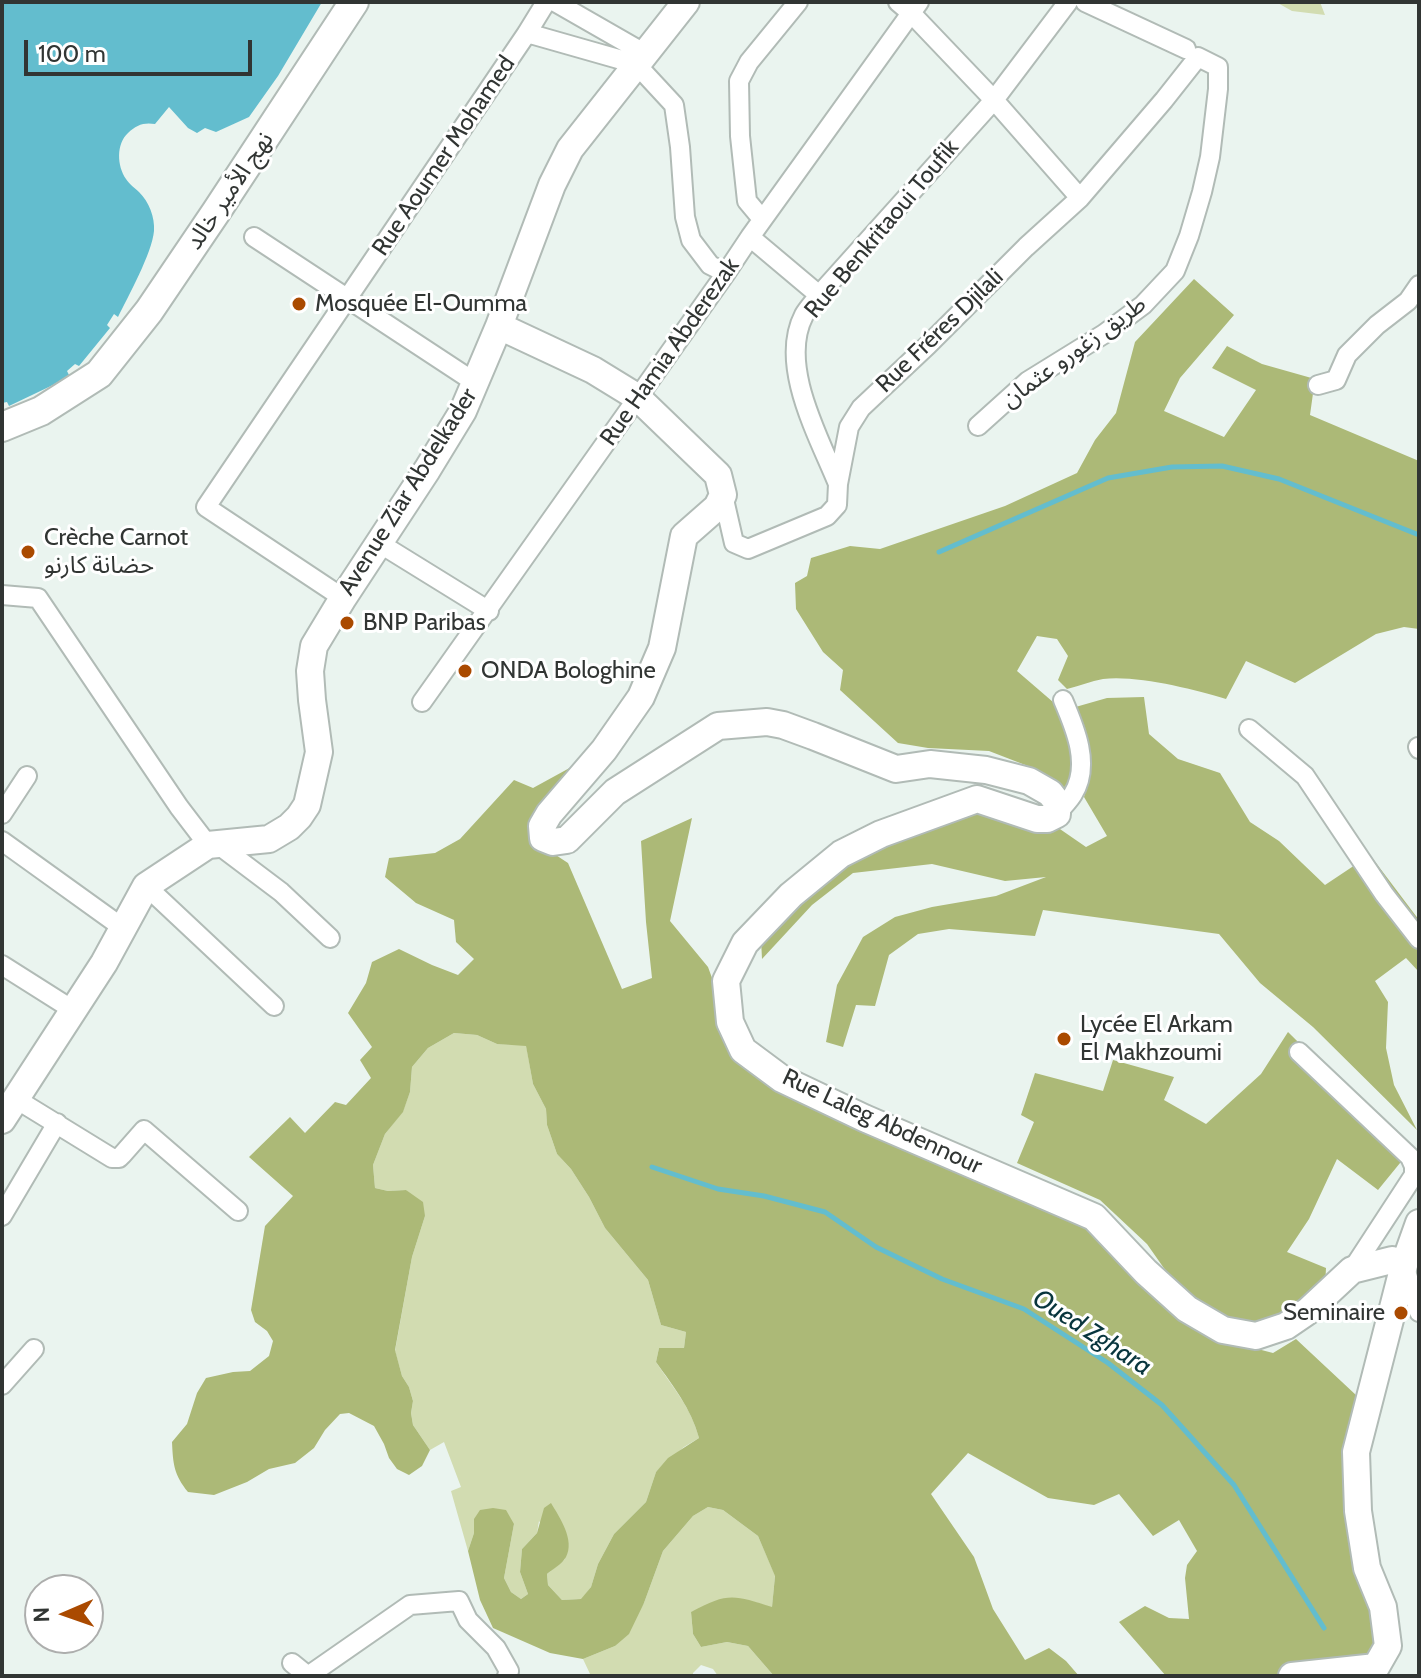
<!DOCTYPE html>
<html>
<head>
<meta charset="utf-8">
<style>
	body { margin:0 }
	#map { position:relative; width:1421px; height:1678px; overflow:hidden; background:#eaf4ef; font-family:Cabin,sans-serif }
	canvas { display:block }
	.frame { position:absolute; inset:0; border:4px solid #313533; pointer-events:none }
	.north { position:absolute; left:24px; top:1574px; width:80px; height:80px; box-sizing:border-box; background:#fff; border:2px solid #adaead; border-radius:50%; rotate:268deg; font-size:22px; font-weight:700; line-height:32px; text-align:center; color:#313533 }
	.north::after { content:''; display:block; margin:auto; width:28px; height:36px; background:#aa4a00; clip-path:polygon(50% 0,100% 100%,50% 72%,0 100%) }
	.scale { position:absolute; left:24px; top:40px; width:228px; height:36px; box-sizing:border-box; border:4px solid #313533; border-top:0; padding-left:10px; font-size:24px; line-height:28px; white-space:nowrap; color:#313533; -webkit-text-stroke:6px #fff; paint-order:stroke }
</style>
</head>
<body>
<div id="map">
<canvas width="1421" height="1678"></canvas>
<div class="frame"></div>
<div class="north">N</div>
<div class="scale">100 m</div>
</div>
<script>
const ctx = document.querySelector('canvas').getContext('2d');
ctx.lineJoin = 'round';
function paint(path, color) {
  ctx.fillStyle = color;
  ctx.fill(path, 'evenodd');
}
function strokePath(path, color, width, dash) {
  ctx.strokeStyle = color;
  ctx.lineWidth = width;
  ctx.lineCap = dash ? 'butt' : 'round';
  ctx.setLineDash(dash || []);
  ctx.stroke(path);
}
function label(font, color, halo, rows, align = 'center') {
  ctx.font = font + ' Cabin,"Noto Sans Arabic",sans-serif';
  ctx.lineWidth = 6;
  ctx.setLineDash([]);
  ctx.textBaseline = 'middle';
  ctx.strokeStyle = halo;
  ctx.fillStyle = color;
  for (const [text, x, y, turn = 0] of rows) {
    ctx.save();
    ctx.translate(x, y);
    ctx.rotate((+turn || 0) * Math.PI / 180);
    ctx.textAlign = isNaN(turn) ? turn : align;
    if (halo) ctx.strokeText(text, 0, 0);
    ctx.fillText(text, 0, 0);
    ctx.restore();
  }
}
const green = new Path2D(`
	M1276 2H1320L1325 15 1292 11Z
	M454 1033 477 1035 497 1044 526 1045 533 1084 546 1109 547 1125 557 1154 571 1169 589 1197 605 1228 648 1280 661 1325 686 1332 684 1348H659L656 1362C673 1388 691 1407 699 1438L684 1447 656 1472 646 1502 614 1534 598 1564 591 1587 582 1599 562 1600 548 1585 547 1574 565 1559 539 1521 537 1533 522 1549 520 1572 528 1594 521 1599 511 1592 504 1578 514 1524 474 1519V1533L468 1551 451 1491 461 1487 444 1442 430 1450 413 1425 411 1413 413 1401 409 1387 402 1376 395 1351 412 1257 425 1216 406 1190 388 1191 375 1188 373 1165 385 1134 403 1111 410 1092 412 1067 428 1048Z
	M708 1507 723 1510 758 1536 775 1575 772 1608 755 1602 691 1612 693 1634 701 1647 727 1642 748 1646 774 1676H718L713 1669 701 1665 693 1673V1676H591L583 1659 615 1646 644 1603 663 1551 693 1516Z`);
const forest = new Path2D(`
	M1194 279 1234 315 1180 378 1164 411 1224 437 1256 390 1212 368 1227 346 1262 364 1315 379 1310 415 1419 461V629L1404 627 1376 634 1295 683 1246 661 1226 699C1193 689 1137 675 1103 679 1091 681 1079 686 1067 689L1058 680 1068 656 1057 639 1037 636 1017 671 1053 702 1066 722 1072 752V776L1062 791 1033 768 989 751 928 748 898 743 840 690 843 670 823 652 796 609 795 583 807 576 811 558 850 546 880 549 1005 506 1077 473 1095 440 1116 413 1135 342Z
	M1144 697 1149 734 1178 759 1220 773 1250 822 1279 841 1325 885 1370 855 1419 920V972L1406 958 1375 981 1388 1002 1386 1048 1394 1085 1417 1130 1313 1027 1260 983 1219 934 1043 910 1035 936 949 929 918 934 889 955 875 1006 856 1005 843 1047 826 1042 837 985 863 937 895 917 932 907 996 896 1046 877 1005 881 932 864 853 873 812 905 762 959 761 939 873 833 995 807 1057 827 1086 847 1107 836 1084 797 1090 769 1072 708 1107 698Z
	M575 765 539 844 568 863 622 989 652 978 646 922 641 841 692 818 670 921 708 967 723 1008 730 1045 1097 1230 1227 1341 1273 1353 1296 1339 1357 1396 1349 1431 1382 1637 1374 1654 1297 1668 1278 1676H1166L1119 1622 1145 1606 1169 1618 1189 1619 1185 1578 1187 1565 1197 1551 1179 1520 1153 1536 1119 1494 1094 1505 1048 1498 968 1453 931 1494 974 1557 993 1609 1025 1660 1049 1648 1066 1661 1079 1676H774L748 1646 727 1642 701 1647 693 1634 691 1612C728 1592 734 1595 772 1607L775 1576 758 1536 723 1510 708 1507 693 1516 663 1551 644 1603 629 1634 615 1646 583 1659 550 1653 493 1628 480 1600 468 1551 474 1533V1519L480 1510 493 1508 506 1510 514 1524 504 1578 511 1592 521 1599 528 1594 520 1572 522 1549 537 1533 544 1508 551 1503C560 1518 575 1540 566 1557 562 1564 553 1569 547 1574L548 1585 562 1600 581 1599 591 1587 598 1564 614 1534 646 1502 656 1472 668 1458 699 1438C691 1408 673 1386 656 1362L659 1348H684L686 1332 661 1325 648 1280 605 1228 589 1197 571 1169 557 1154 547 1125 546 1109 533 1084 526 1046 497 1044 477 1035 454 1033 428 1048 412 1067 410 1092 403 1112 385 1134 373 1165 375 1188 388 1191 406 1190 423 1202 425 1216 412 1257 395 1350 402 1376 409 1387 413 1401 411 1413 413 1425 430 1450 422 1466 409 1475 397 1469 389 1458 384 1444 374 1426 349 1413 340 1414 325 1430 314 1448 295 1463 269 1469 247 1482 214 1495 188 1492C174 1475 173 1464 172 1442L187 1424 197 1393 206 1378 233 1372 250 1371 269 1356 273 1341 267 1331 255 1322 251 1310 265 1226 293 1196 249 1157 290 1117 305 1133 335 1102 346 1105 371 1078 360 1060 372 1047 348 1013 366 983 372 962 399 949 432 965 458 975 474 959 456 942 454 920 416 903 385 877 389 858 435 853 460 839 514 780 533 788Z
	M1288 1032 1409 1152 1378 1190 1337 1159 1309 1219 1287 1252 1326 1268 1325 1288 1270 1325 1219 1322 1188 1297 1168 1274 1147 1244 1100 1200 1017 1163 1034 1122 1021 1115 1035 1073 1103 1091 1113 1060 1174 1077 1164 1100 1206 1124 1261 1074Z`);
const water = new Path2D(`
	M2 2H322L278 76 249 117 216 132 205 128 197 133 188 128 169 107 155 124C144 122 136 125 128 133 116 144 117 166 126 179 129 184 135 188 139 192 149 202 155 217 154 231 152 253 128 297 118 317L114 314 107 325 110 328 79 366 75 364 67 371 69 375 53 385 9 406 7 402 2 403Z`);
const stream = new Path2D(`
	M939 552 1108 478 1172 467 1222 466 1279 479 1419 535
	M652 1167 718 1189 764 1196 825 1212 876 1247 942 1279 1024 1309 1108 1363 1162 1405 1234 1485 1324 1628`);
const street = new Path2D(`
	M555 2 644 53
	M898 2 911 13 994 100 1080 198
	M1085 2 1186 49
	M527 33 636 64 674 105 680 147 685 217 691 240 710 265 726 273
	M762 219 747 201 740 136 739 81 749 62 798 2
	M254 237 476 383
	M750 237 819 295
	M1318 385 1336 380 1347 355 1377 325 1408 301 1419 285
	M838 484C819 437 778 365 804 315 808 308 815 301 819 295L994 100 1068 2
	M723 495 734 543 748 549 827 516 837 505 838 484 849 427 861 408 928 345 1026 247 1080 198 1164 100 1198 57 1218 67V89L1210 157 1202 192 1189 236 1175 271 1143 305 1104 334 1028 381 978 426
	M379 543 489 611
	M2 595 38 598 179 807 208 845
	M343 598 206 507 527 33 546 2
	M422 702 726 273 750 237 919 2
	M1249 729 1305 776 1384 894 1419 939
	M1418 747 1419 749
	M2 814 27 776
	M1057 814C1062 807 1069 801 1073 794 1091 765 1075 728 1063 700
	M2 841 123 928
	M216 843 281 892 330 938
	M146 886 274 1006
	M2 965 73 1010
	M1299 1052 1410 1157 1414 1166V1175L1352 1270
	M16 1099 112 1158H119L122 1155 144 1130 238 1211
	M2 1216 57 1123
	M1404 1265 1419 1312
	M2 1385 34 1349
	M292 1663 308 1676 410 1605 459 1601 468 1620 496 1648 509 1671 507 1676`);
const secondary = new Path2D(`
	M499 326 593 370 637 397 718 475 723 495 717 507 684 536 662 648 641 697 604 750 549 814 542 826 543 838 553 842 567 840 615 792 718 726 767 722 783 725 813 736 896 769 930 764 986 770 1029 781 1050 793 1057 802V814L1047 819H1037L977 799 881 834 841 854 791 895 745 943 726 981 730 1022 743 1050 782 1079 864 1118 1094 1217 1146 1272 1187 1309 1223 1330 1256 1336 1286 1326 1308 1311 1352 1270 1392 1260 1404 1265
	M2 1120 104 963 146 886 208 845 269 839 289 827 299 817 307 805 319 752 312 700 310 671 314 646 343 598 427 470 463 411 499 326 552 185 570 149 686 2
	M1292 1676 1376 1667 1388 1646 1383 1607 1367 1568 1358 1511 1356 1452 1404 1265 1419 1223`);
const primary = new Path2D(`
	M2 427 41 411 99 374 149 311 216 212 354 2`);
const markers = [
	[299,304,8,"#aa4a00"],
	[28,552,8,"#aa4a00"],
	[347,623,8,"#aa4a00"],
	[465,671,8,"#aa4a00"],
	[1064,1039,8,"#aa4a00"],
	[1401,1313,8,"#aa4a00"]
];
const streetNames = [
	["Rue Aoumer Mohamed",444,156,-56],
	["نهج الأمير خالد",230,191,-56],
	["Rue Benkritaoui Toufik",882,229,-50],
	["Rue Fréres Djilali",940,331,-44],
	["Rue Hamia Abderezak",670,352,-55],
	["طريق زغورو عثمان",1074,352,-36],
	["Avenue Ziar Abdelkader",408,492,-58],
	["Rue Laleg Abdennour",882,1122,25]
];
const poiNames = [
	["Mosquée El-Oumma",315,304],
	["Crèche Carnot",44,538],
	["حضانة كارنو",44,566],
	["BNP Paribas",363,623],
	["ONDA Bologhine",481,671],
	["Lycée El Arkam",1080,1025],
	["El Makhzoumi",1080,1053],
	["Seminaire",1385,1313,"right"]
];
const waterNames = [
	["Oued Zghara",1092,1333,33]
];
paint(green, '#d2dcb1');
paint(forest, '#acb977');
paint(water, '#63bdce');
strokePath(stream, '#63bdce', 5);
strokePath(street, '#b1bbb6', 22);
strokePath(secondary, '#b1bbb6', 30);
strokePath(primary, '#b1bbb6', 32);
strokePath(street, '#fff', 18);
strokePath(secondary, '#fff', 26);
strokePath(primary, '#fff', 28);
for (const [x, y, r, color] of markers) {
  const dot = new Path2D();
  dot.arc(x, y, r, 0, 2 * Math.PI);
  ctx.fillStyle = color;
  ctx.fill(dot);
  strokePath(dot, '#fff', 3);
}
label('24px', '#313533', '#fff', streetNames);
label('24px', '#313533', '#fff', poiNames, 'left');
label('italic 26px', '#08353d', '#fff', waterNames);
</script>
</body>
</html>
